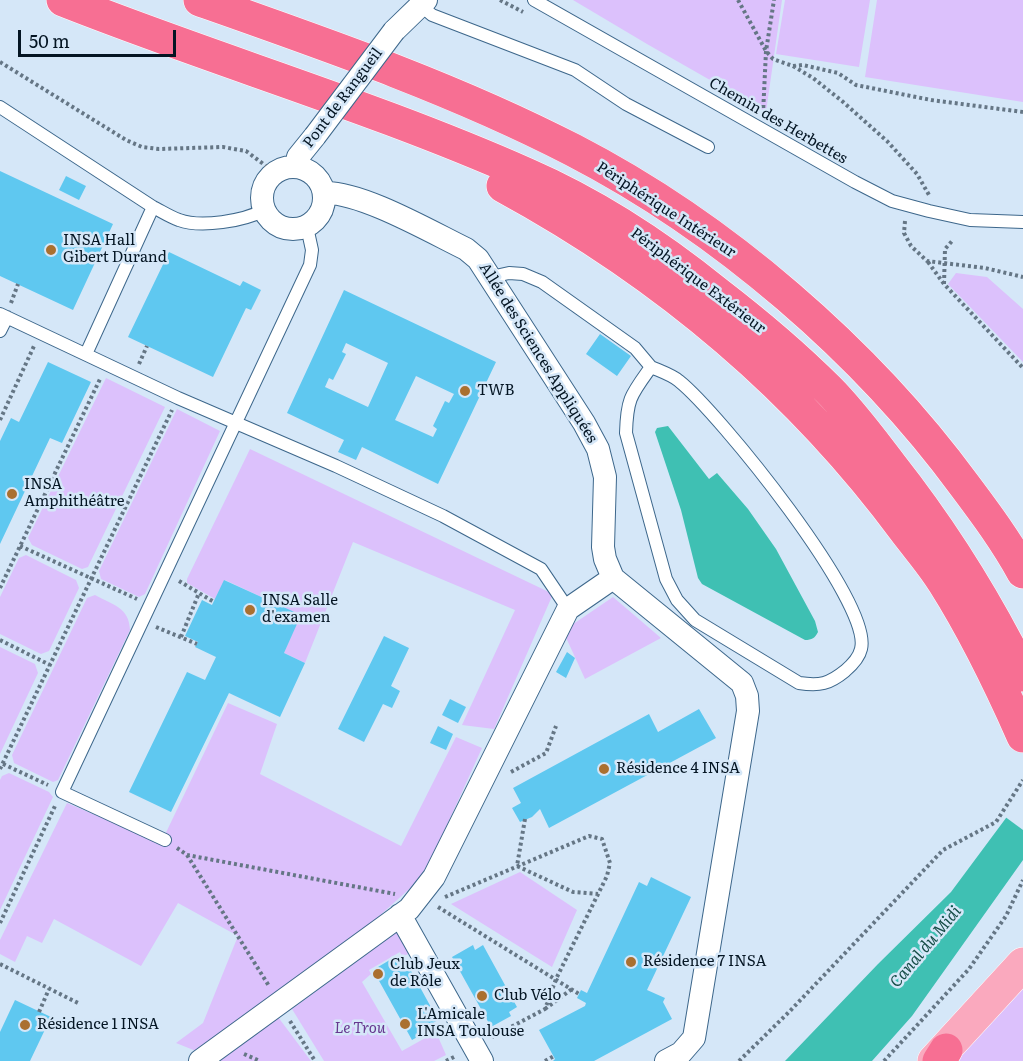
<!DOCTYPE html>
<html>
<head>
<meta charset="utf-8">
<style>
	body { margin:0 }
	#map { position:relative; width:1023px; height:1061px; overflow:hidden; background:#d5e7f8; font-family:Literata,serif }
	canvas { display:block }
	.scale { position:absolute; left:18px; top:30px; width:158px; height:27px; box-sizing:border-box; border:3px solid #041523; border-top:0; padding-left:8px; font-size:18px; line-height:21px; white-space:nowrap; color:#041523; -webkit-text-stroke:4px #d5e7f8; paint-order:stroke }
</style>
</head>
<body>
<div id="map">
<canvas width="1023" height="1061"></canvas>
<div class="scale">50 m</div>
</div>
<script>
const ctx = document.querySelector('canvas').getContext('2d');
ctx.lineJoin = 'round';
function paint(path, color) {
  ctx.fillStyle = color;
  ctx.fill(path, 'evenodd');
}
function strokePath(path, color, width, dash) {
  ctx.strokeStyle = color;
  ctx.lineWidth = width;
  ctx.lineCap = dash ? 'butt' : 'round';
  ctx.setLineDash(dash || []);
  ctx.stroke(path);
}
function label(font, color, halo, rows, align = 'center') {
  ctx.font = font + ' Literata,serif';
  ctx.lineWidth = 5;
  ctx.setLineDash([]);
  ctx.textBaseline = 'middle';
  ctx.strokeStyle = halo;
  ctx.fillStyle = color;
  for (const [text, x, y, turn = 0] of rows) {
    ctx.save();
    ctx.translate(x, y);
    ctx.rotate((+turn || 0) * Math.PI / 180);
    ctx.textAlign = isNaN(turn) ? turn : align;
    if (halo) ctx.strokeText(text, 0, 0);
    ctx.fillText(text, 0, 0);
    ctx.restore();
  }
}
const green = new Path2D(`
	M573 0H782L766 112 647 44Z
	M785 0H870L859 67 776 54Z
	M877 0H1023V102L865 77Z
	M956 273 987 277 1023 309V362L948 284Z
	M106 378 165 407 88 567 82 569 32 545 28 538Z
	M177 409 220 431 145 594 139 597 101 579 99 571Z
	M250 449 553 594 494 729 462 725 515 610 353 542 305 663 284 653 300 615 225 580 215 599 187 583V579Z
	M26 555 76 580 79 588 49 651 41 654 0 634V597L19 558Z
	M95 595C113 605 129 607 130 630L58 780 53 782 14 763 12 755 87 598Z
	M613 597 661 638 585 679 563 631Z
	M0 647 35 664 38 673 0 754Z
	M228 703 277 724 260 774 401 846 456 737 482 748 432 858 417 882 367 927 196 1051 176 1043 203 1023 238 936 178 903 141 966 54 919 42 943 27 936 15 962 0 954V940L67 803 161 843Z
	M9 773 49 792 53 797 0 910V780L2 776Z
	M520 872 577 910 552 967 451 904Z
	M398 931 410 953 402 957 400 952 369 970 371 974 362 982 402 1051 436 1032 446 1055 434 1061H324L292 1009Z
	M1023 987V1061H956Z
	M278 1017 311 1061H220Z`);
const water = new Path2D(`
	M668 426 709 479 717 473 748 509 776 549 815 621 818 632C815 638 812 640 805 640L702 584 698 578 681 510 655 432 657 428Z
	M1023 790V860L912 1016 872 1061H785L878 964 951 892 1006 818Z`);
const pier = new Path2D(`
	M1023 787V830L1004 816Z`);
const building = new Path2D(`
	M0 171 113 224 73 310 0 276Z
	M66 176 86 186 79 200 59 190Z
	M169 252 240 286 243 281 261 290 251 310 246 308 213 377 128 337Z
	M344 290 496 362 438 484 362 447 356 460 338 452 344 440 287 413ZM346 343 388 363 368 407 325 387 329 378 333 380 346 354 342 352ZM416 376 454 394 449 403 445 401 433 426 437 429 433 437 395 420Z
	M600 334 631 356 617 376 586 354Z
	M48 362 91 382 62 443 50 438 0 544V441L11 418 19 422Z
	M224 580 301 615 284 653 305 663 280 717 229 693 171 812 129 792 187 672 205 680 216 657 195 647 198 642 185 636 202 600 212 605Z
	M384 636 409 648 391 686 400 691 392 708 383 704 364 742 338 729Z
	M567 652 575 658 566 678 556 672Z
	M450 699 466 707 458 723 442 715Z
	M699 709 716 738 549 828 540 809 532 817 520 822 512 808 521 803 513 788 649 714 658 732Z
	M438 726 453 734 446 750 430 743Z
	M651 877 691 897 647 990 665 998 663 1002 672 1019 594 1061H553L555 1059 539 1030 585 1006 586 1003 577 998 581 990 587 993 639 882 647 886Z
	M473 945 475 950 483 945 517 1007 509 1012 511 1016 491 1027 452 957Z
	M393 958 396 963 404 958 438 1020 430 1025 432 1029 412 1040 373 970Z
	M15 1000 51 1017 30 1061H0V1032Z`);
const path = new Path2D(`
	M500 0 523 12
	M738 0 766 51 773 59 793 66 813 78 842 101 887 141 917 174 929 195
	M0 62 126 140 142 147 159 149 223 147 246 151 274 172
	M793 66 803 65 838 73 856 85 931 100 1023 112
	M763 114 766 51 774 0
	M905 221 904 233 911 246 927 261 985 268 1023 277
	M928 262 944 284 1023 368
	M944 284 945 249 953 240
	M11 303 18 284
	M139 364 147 346
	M0 420 34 346
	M20 546 137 599
	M179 581 214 602
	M0 588 101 377
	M156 627 197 644
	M181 637 199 593
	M0 640 50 665
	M3 764 48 785
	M0 769 172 410
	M511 772 546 753 556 726
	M525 819 517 866 573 892 598 894
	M177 848 187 855 395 894
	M187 855 269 986
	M445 897 589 836 602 839 610 863 607 876 556 979 545 1009 492 1037
	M438 907 579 994
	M0 923 55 806
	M0 964 78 1003
	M545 1009 572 989
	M39 1012 49 989
	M290 1021 315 1061
	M244 1054 260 1061
	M446 1061 456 1056
	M545 1061 554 1056
	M739 1061 790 1011 943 850 996 822 1023 780
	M884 1061 969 969 1006 916 1023 880`);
const service = new Path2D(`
	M534 0 855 182 892 201 929 211 970 220 1023 222
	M418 3 432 15 575 70 626 104 708 147
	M0 107 153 207C161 211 170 217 179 220 201 228 244 221 264 210
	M491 277 509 273 523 274 542 282 635 348 651 367C631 395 627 398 626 433L666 579 677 600 695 620 799 683C820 686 829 684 845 671 852 665 859 658 861 649 873 603 718 412 679 381 672 375 660 371 651 367
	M0 314 178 398 336 466 443 516 541 569 568 609
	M0 331 7 317
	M86 354 153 207
	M165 840 62 792 310 265 312 250 307 227`);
const minor = new Path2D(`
	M394 31 426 0
	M296 166 298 157 315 136
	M262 198a31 31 0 1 1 62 0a31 31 0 1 1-62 0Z
	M324 193C360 191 431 232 466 249L478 259 584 423 598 449 605 477 603 547 605 559 613 578 742 683 747 696 748 711 694 1038 681 1053 666 1061
	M400 915 482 1061
	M200 1061 409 909 434 877 568 609 613 578`);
const primary = new Path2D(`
	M934 1061 1023 964`);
const motorway = new Path2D(`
	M63 0C217 61 375 107 526 174 595 204 659 246 717 293 756 323 793 354 828 389 851 412 870 438 890 464 942 530 986 600 1023 675
	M200 0C325 44 455 89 573 150 722 227 866 351 965 486 986 514 1006 541 1023 572
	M503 186C661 272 799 387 906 532 919 549 933 565 944 583 975 632 1000 684 1023 736
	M939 1061 946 1050`);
const minorBridge = new Path2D(`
	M315 136 394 31`);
const markers = [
	[51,250,6,"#aa7030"],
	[465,391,6,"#aa7030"],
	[12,494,6,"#aa7030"],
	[250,610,6,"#aa7030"],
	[604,769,6,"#aa7030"],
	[631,962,6,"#aa7030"],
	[378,974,6,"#aa7030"],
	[482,996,6,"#aa7030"],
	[405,1024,6,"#aa7030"],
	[25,1025,6,"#aa7030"]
];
const streetNames = [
	["Pont de Rangueil",343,98,-53],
	["Chemin des Herbettes",778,121,30],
	["Périphérique Intérieur",666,210,33],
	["Périphérique Extérieur",698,281,37],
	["Allée des Sciences Appliquées",538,353,58]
];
const poiNames = [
	["INSA Hall",63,241],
	["Gibert Durand",63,258],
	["TWB",477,391],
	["INSA",24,485],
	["Amphithéâtre",24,502],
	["INSA Salle",262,601],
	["d'examen",262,618],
	["Résidence 4 INSA",616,769],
	["Résidence 7 INSA",643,962],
	["Club Jeux",390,965],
	["de Rôle",390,982],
	["Club Vélo",494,996],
	["L'Amicale",417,1015],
	["INSA Toulouse",417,1032],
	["Résidence 1 INSA",37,1025]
];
const parkNames = [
	["Le Trou",360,1029]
];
const waterNames = [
	["Canal du Midi",926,947,-50]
];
paint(green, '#dcc1fc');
paint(water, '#3fc0b3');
paint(pier, '#d5e7f8');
paint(building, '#5fc8f0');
strokePath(service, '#3d678b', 14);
strokePath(minor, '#3d678b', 24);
strokePath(primary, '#fff', 34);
strokePath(motorway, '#fff', 34);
strokePath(path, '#657685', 4, [3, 3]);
strokePath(service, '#fff', 12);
strokePath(minor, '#fff', 22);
strokePath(primary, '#faa9be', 33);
strokePath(motorway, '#f76f93', 33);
strokePath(minorBridge, '#3d678b', 24, []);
strokePath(minorBridge, '#fff', 22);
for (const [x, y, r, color] of markers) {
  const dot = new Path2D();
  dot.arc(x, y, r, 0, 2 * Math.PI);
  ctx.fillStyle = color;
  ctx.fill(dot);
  strokePath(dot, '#d5e7f8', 2);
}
label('15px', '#041523', '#d5e7f8', streetNames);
label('15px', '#041523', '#d5e7f8', poiNames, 'left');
label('italic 15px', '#66378f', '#d5e7f8', parkNames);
label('italic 16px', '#164d47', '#d5e7f8', waterNames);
</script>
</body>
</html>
